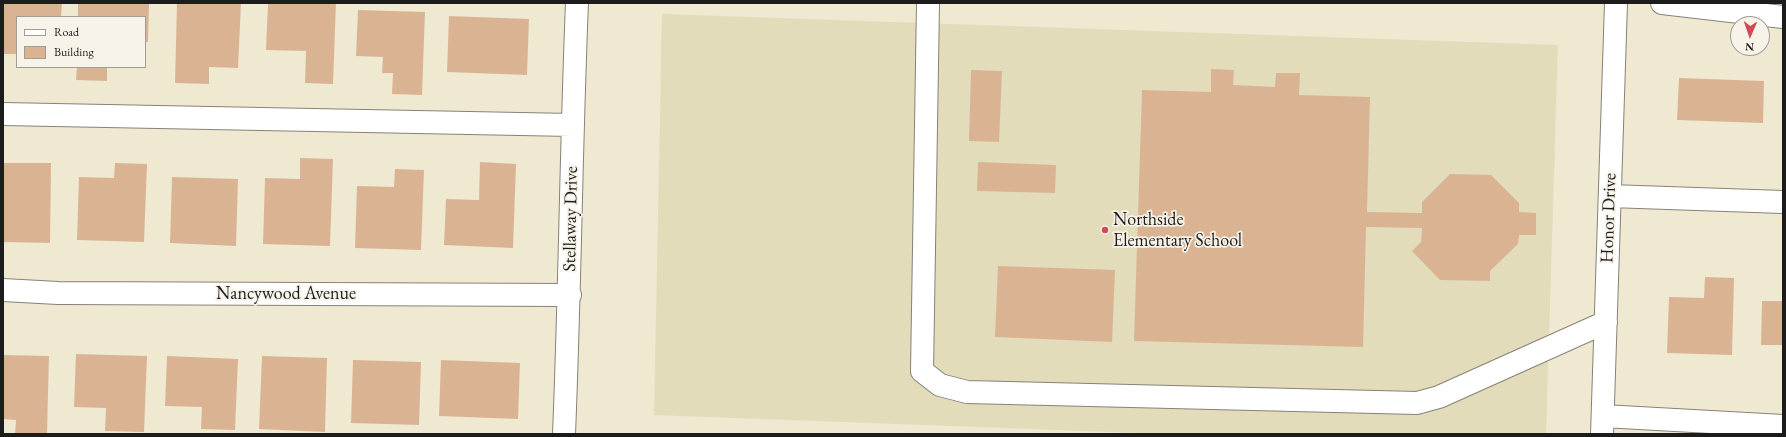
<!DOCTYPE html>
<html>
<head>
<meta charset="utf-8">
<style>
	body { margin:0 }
	#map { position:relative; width:1786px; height:437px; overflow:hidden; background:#f0e9d2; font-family:"EB Garamond",serif }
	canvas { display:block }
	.frame { position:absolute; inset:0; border:4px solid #1c1c1c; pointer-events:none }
	.legend { position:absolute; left:16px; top:16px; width:130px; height:52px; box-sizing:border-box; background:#f7f3e8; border:1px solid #9f9d96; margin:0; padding:5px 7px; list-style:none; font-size:12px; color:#1c1c1c }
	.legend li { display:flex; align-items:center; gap:8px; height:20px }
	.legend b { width:20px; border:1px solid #9f9d96 }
	.north { position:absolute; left:1730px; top:16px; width:40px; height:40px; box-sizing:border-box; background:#f7f3e8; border:1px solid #9f9d96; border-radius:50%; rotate:182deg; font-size:11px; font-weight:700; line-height:16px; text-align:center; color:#1c1c1c }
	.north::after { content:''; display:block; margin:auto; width:14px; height:18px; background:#d1495b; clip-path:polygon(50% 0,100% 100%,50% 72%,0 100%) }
</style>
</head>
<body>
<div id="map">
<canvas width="1786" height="437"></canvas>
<div class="frame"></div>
<ul class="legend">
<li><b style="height:5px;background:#fff"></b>Road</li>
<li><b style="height:11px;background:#dab492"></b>Building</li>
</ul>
<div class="north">N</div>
</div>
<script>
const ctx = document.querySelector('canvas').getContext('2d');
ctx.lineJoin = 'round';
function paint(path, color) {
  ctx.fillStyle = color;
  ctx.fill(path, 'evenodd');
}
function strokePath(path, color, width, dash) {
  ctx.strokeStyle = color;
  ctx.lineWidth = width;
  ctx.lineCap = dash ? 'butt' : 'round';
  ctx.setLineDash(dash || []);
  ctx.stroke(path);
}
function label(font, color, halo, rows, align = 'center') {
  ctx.font = font + ' "EB Garamond",serif';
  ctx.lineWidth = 3.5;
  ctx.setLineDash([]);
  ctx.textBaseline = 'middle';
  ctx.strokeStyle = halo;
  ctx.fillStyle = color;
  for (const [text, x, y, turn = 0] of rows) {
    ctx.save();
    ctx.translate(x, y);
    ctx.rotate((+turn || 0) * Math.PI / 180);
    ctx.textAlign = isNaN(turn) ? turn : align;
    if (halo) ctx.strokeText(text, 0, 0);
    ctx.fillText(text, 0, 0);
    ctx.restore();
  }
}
const built = new Path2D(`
	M662 14 1558 45 1546 434H1165L654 415Z`);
const building = new Path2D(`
	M3 3H62L61 17H17V54H3Z
	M78 3 149 4 148 42H145V17H78Z
	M177 3H241L238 68 209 67V84L175 83Z
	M268 3H336L333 84 305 83 306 51 266 50Z
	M358 10 425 12 422 95 392 94 393 73H382L383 57 356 56Z
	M449 16 529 19 527 75 447 72Z
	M77 67H107V81L76 80Z
	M1211 69 1234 70 1233 85 1275 87 1276 73H1300L1299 95 1370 97 1367 212 1422 213V202L1450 174 1491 175 1519 203V212L1536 213V235H1519L1518 244 1490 271V281L1440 280 1412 251 1421 242 1422 228 1366 227 1363 347 1134 341 1142 90 1211 92Z
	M971 70 1002 71 999 142 969 141Z
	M1679 78 1764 81 1763 123 1677 120Z
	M300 158 333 159 330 246 263 244 265 178 300 179Z
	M480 162 516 164 513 248 444 245 446 199 479 200Z
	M978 162 1056 165 1055 193 977 191Z
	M3 163H51L50 243 3 242Z
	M115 163 147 164 144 242 77 240 79 177 114 178Z
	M395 169 424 170 421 250 355 248 357 186 394 187Z
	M172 177 238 179 236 246 170 243Z
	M998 266 1115 270 1112 342 995 337Z
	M1705 277 1734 278 1732 355 1667 353 1669 297 1704 298Z
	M1762 301H1783V345H1761Z
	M76 354 147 356 144 432 105 431 106 408 74 407Z
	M3 355 49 356 47 434H15L16 420 3 419Z
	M167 356 238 359 235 430 201 429 202 407 165 406Z
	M262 356 327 358 325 432 259 429Z
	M353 360 421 362 419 425 351 423Z
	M441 360 520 363 518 419 439 416Z`);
const minor = new Path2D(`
	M928 3 922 371 940 385 967 392 1417 403 1439 397 1606 322
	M1662 3 1783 17
	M3 114 572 125
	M1610 196 1783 202
	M3 290 58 293 570 295
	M1603 416 1783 426
	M564 434C570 290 571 147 577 3
	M1602 434 1616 3`);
const markers = [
	[1105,230,4,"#d1495b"]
];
const streetNames = [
	["Honor Drive",1609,218,-88],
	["Stellaway Drive",571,219,-89],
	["Nancywood Avenue",286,294]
];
const poiNames = [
	["Northside",1113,220],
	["Elementary School",1113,241]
];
paint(built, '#e2dcba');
paint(building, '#dab492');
strokePath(minor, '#868277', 24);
strokePath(minor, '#fff', 22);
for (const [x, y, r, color] of markers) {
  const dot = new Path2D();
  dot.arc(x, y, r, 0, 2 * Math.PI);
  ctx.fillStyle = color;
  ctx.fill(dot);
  strokePath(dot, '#f7f3e8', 1.5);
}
label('18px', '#1c1c1c', '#f7f3e8', streetNames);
label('18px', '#1c1c1c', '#f7f3e8', poiNames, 'left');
</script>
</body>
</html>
